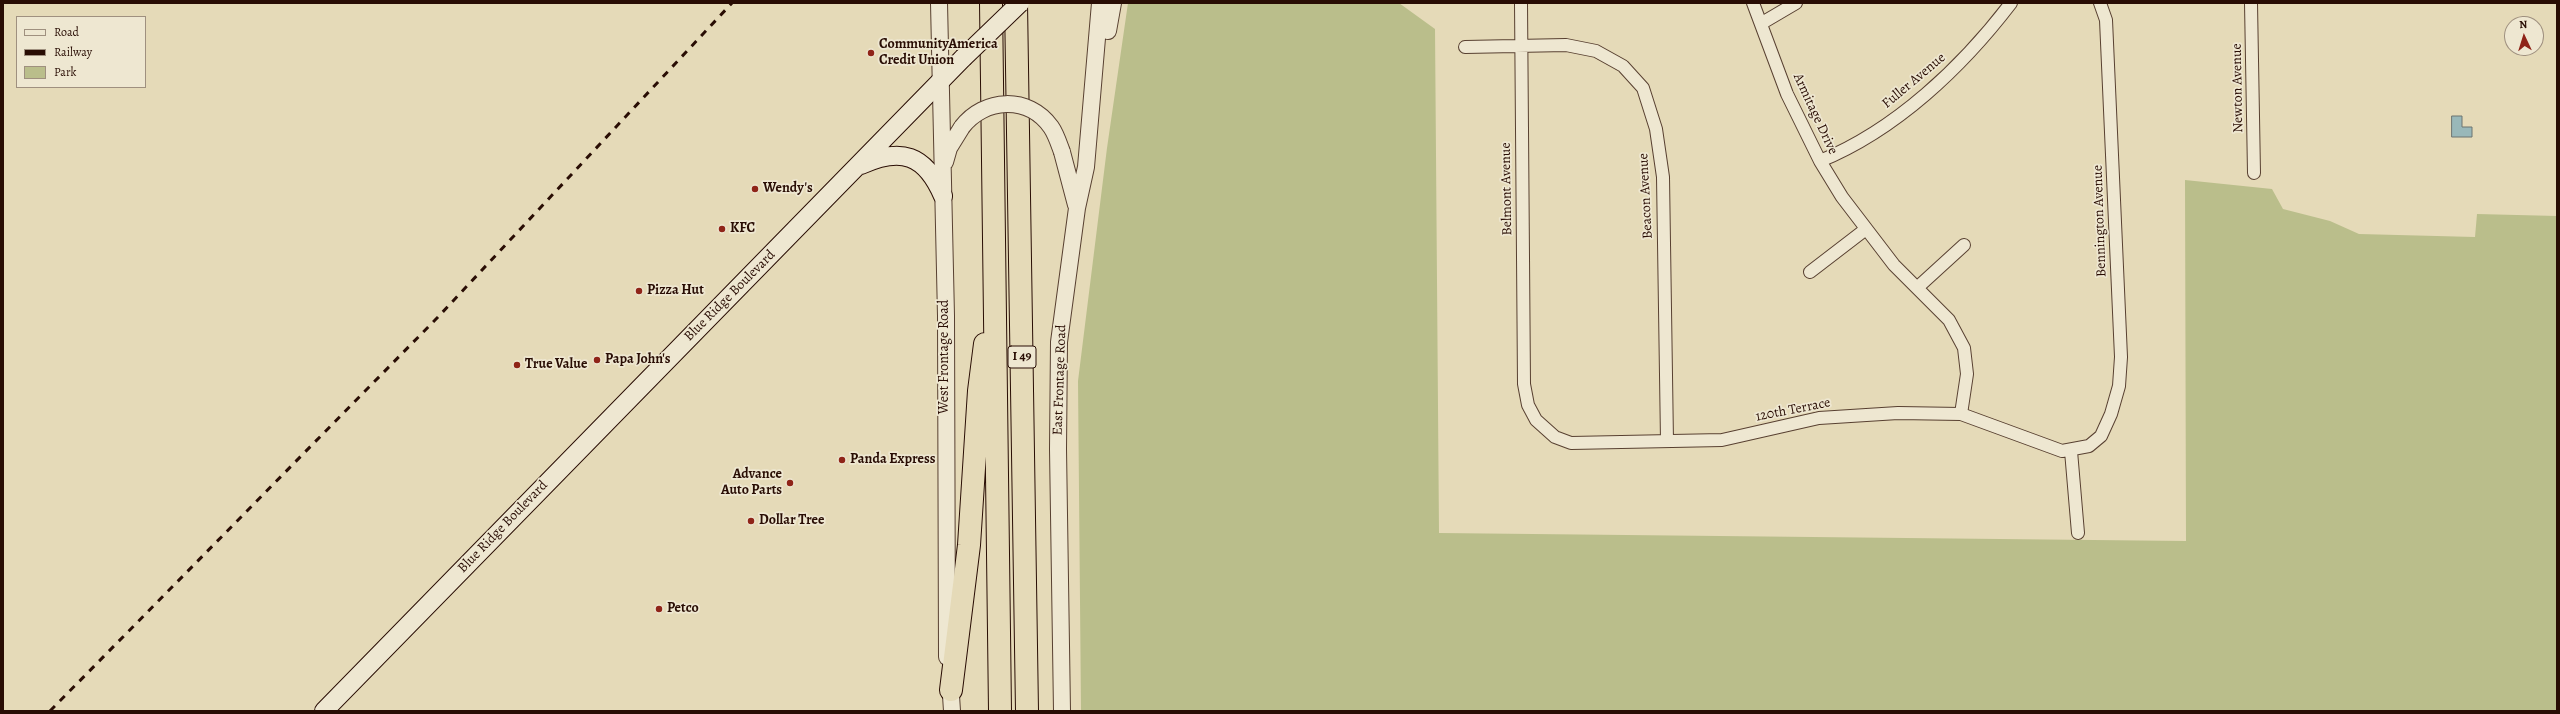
<!DOCTYPE html>
<html>
<head>
<meta charset="utf-8">
<style>
	body { margin:0 }
	#map { position:relative; width:2560px; height:714px; overflow:hidden; background:#e5dab8; font-family:Alegreya,serif }
	canvas { display:block }
	.frame { position:absolute; inset:0; border:4px solid #290d04; pointer-events:none }
	.legend { position:absolute; left:16px; top:16px; width:130px; height:72px; box-sizing:border-box; background:#eee7d1; border:1px solid #9f907f; margin:0; padding:5px 7px; list-style:none; font-size:12px; color:#290d04 }
	.legend li { display:flex; align-items:center; gap:8px; height:20px }
	.legend b { width:20px; border:1px solid #9f907f }
	.north { position:absolute; left:2504px; top:16px; width:40px; height:40px; box-sizing:border-box; background:#eee7d1; border:1px solid #9f907f; border-radius:50%; rotate:356deg; font-size:11px; font-weight:700; line-height:16px; text-align:center; color:#290d04 }
	.north::after { content:''; display:block; margin:auto; width:14px; height:18px; background:#8f2418; clip-path:polygon(50% 0,100% 100%,50% 72%,0 100%) }
</style>
</head>
<body>
<div id="map">
<canvas width="2560" height="714"></canvas>
<div class="frame"></div>
<ul class="legend">
<li><b style="height:5px;background:#eee7d1"></b>Road</li>
<li><b style="height:5px;background:#290d04"></b>Railway</li>
<li><b style="height:11px;background:#babe8b"></b>Park</li>
</ul>
<div class="north">N</div>
</div>
<script>
const ctx = document.querySelector('canvas').getContext('2d');
ctx.lineJoin = 'round';
function paint(path, color) {
  ctx.fillStyle = color;
  ctx.fill(path, 'evenodd');
}
function strokePath(path, color, width, dash) {
  ctx.strokeStyle = color;
  ctx.lineWidth = width;
  ctx.lineCap = dash ? 'butt' : 'round';
  ctx.setLineDash(dash || []);
  ctx.stroke(path);
}
function label(font, color, halo, rows, align = 'center') {
  ctx.font = font + ' Alegreya,serif';
  ctx.lineWidth = 3.5;
  ctx.setLineDash([]);
  ctx.textBaseline = 'middle';
  ctx.strokeStyle = halo;
  ctx.fillStyle = color;
  for (const [text, x, y, turn = 0] of rows) {
    ctx.save();
    ctx.translate(x, y);
    ctx.rotate((+turn || 0) * Math.PI / 180);
    ctx.textAlign = isNaN(turn) ? turn : align;
    if (halo) ctx.strokeText(text, 0, 0);
    ctx.fillText(text, 0, 0);
    ctx.restore();
  }
}
const green = new Path2D(`
	M1128 3H1399L1435 29 1439 533 2186 541 2185 180 2272 189 2283 209 2330 221 2359 234 2475 237 2477 214 2557 216V711H1081L1078 381 1107 148Z`);
const water = new Path2D(`
	M2452 116H2462V127H2472V137H2452Z`);
const minor = new Path2D(`
	M1521 3 1524 384 1528 405 1536 420 1555 437 1571 443 1722 440 1819 418 1898 413 1961 414 2062 451 2089 446 2101 436 2111 414 2119 386 2121 357 2106 20 2100 3
	M1753 3 1787 94 1820 161 1842 197 1894 265 1949 320 1964 348 1967 374 1961 414
	M2251 3 2254 173
	M1762 23 1796 3
	M1465 47 1566 45 1596 51 1623 66 1643 88 1656 129 1663 177 1667 441
	M1820 161C1896 130 1962 67 2011 3
	M1810 272 1866 229
	M1918 287 1964 245
	M2071 451 2078 533`);
const tertiary = new Path2D(`
	M939 3 946 316 947 657
	M1108 31 1113 3
	M1062 152 1076 205
	M945 162 949 148 962 127
	M950 680 952 711
	M1062 711 1058 449 1059 342 1077 208 1086 167 1100 3`);
const secondary = new Path2D(`
	M861 165C901 147 925 154 943 196
	M324 711 963 58`);
const motorway = new Path2D(`
	M991 3 1000 711
	M1016 3 1027 711
	M951 690 969 545 979 391 985 344`);
const rail = new Path2D(`
	M50 711 438 317 732 3`);
const tertiaryBridge = new Path2D(`
	M962 127C984 98 1028 95 1051 127 1056 134 1059 144 1062 152`);
const secondaryBridge = new Path2D(`
	M963 58 1020 3`);
const markers = [
	[871,53,4,"#8f2418"],
	[755,189,4,"#8f2418"],
	[722,229,4,"#8f2418"],
	[639,291,4,"#8f2418"],
	[597,360,4,"#8f2418"],
	[517,365,4,"#8f2418"],
	[842,460,4,"#8f2418"],
	[790,483,4,"#8f2418"],
	[751,521,4,"#8f2418"],
	[659,609,4,"#8f2418"]
];
const shields = [
	[1022,357,28]
];
const shieldNames = [
	["I 49",1022,357]
];
const poiNames = [
	["CommunityAmerica",879,45],
	["Credit Union",879,61],
	["Wendy's",763,189],
	["KFC",730,229],
	["Pizza Hut",647,291],
	["Papa John's",605,360],
	["True Value",525,365],
	["Panda Express",850,460],
	["Advance",782,475,"right"],
	["Auto Parts",782,491,"right"],
	["Dollar Tree",759,521],
	["Petco",667,609]
];
const streetNames = [
	["Fuller Avenue",1914,81,-40],
	["Newton Avenue",2238,88,-91],
	["Armitage Drive",1815,114,65],
	["Belmont Avenue",1507,189,-91],
	["Beacon Avenue",1646,196,-93],
	["Bennington Avenue",2100,221,-92],
	["Blue Ridge Boulevard",730,296,-45],
	["West Frontage Road",945,357,-90],
	["East Frontage Road",1060,380,-88],
	["120th Terrace",1793,410,-11],
	["Blue Ridge Boulevard",503,527,-46]
];
paint(green, '#babe8b');
paint(water, '#99b8b9');
strokePath(water, '#6c7471', 1);
strokePath(minor, '#584031', 14);
strokePath(tertiary, '#584031', 18);
strokePath(secondary, '#290d04', 20);
strokePath(motorway, '#290d04', 24);
strokePath(minor, '#eee7d1', 12);
strokePath(tertiary, '#eee7d1', 16);
strokePath(secondary, '#eee7d1', 18);
strokePath(motorway, '#e5dab8', 22);
strokePath(rail, '#290d04', 3, [7, 7]);
strokePath(tertiaryBridge, '#584031', 18, []);
strokePath(secondaryBridge, '#290d04', 20, []);
strokePath(tertiaryBridge, '#eee7d1', 16);
strokePath(secondaryBridge, '#eee7d1', 18);
for (const [x, y, r, color] of markers) {
  const dot = new Path2D();
  dot.arc(x, y, r, 0, 2 * Math.PI);
  ctx.fillStyle = color;
  ctx.fill(dot);
  strokePath(dot, '#eee7d1', 1.5);
}
for (const [x, y, w] of shields) {
  const box = new Path2D();
  box.roundRect(x - w / 2, y - 11, w, 22, 3);
  ctx.fillStyle = '#eee7d1';
  ctx.fill(box);
  strokePath(box, '#290d04', 1);
}
label('bold 13px', '#290d04', null, shieldNames);
label('bold 14px', '#290d04', '#eee7d1', poiNames, 'left');
label('14px', '#290d04', '#eee7d1', streetNames);
</script>
</body>
</html>
